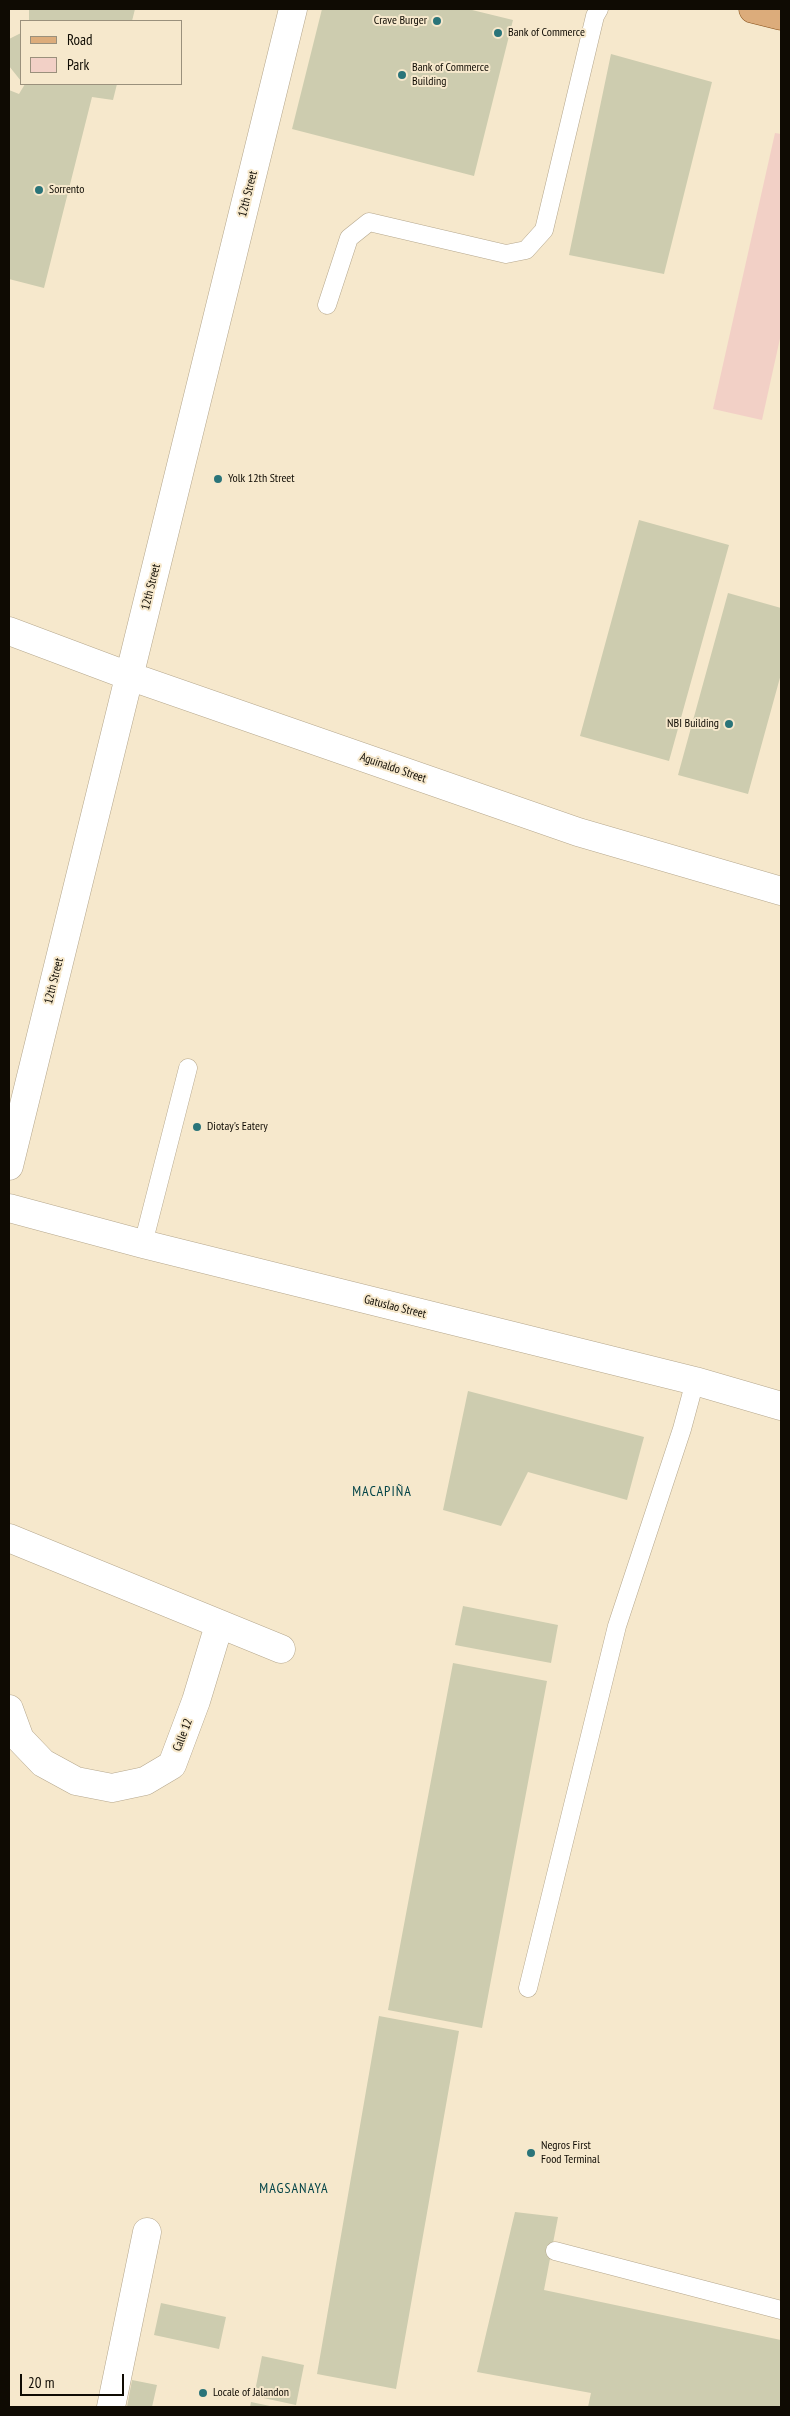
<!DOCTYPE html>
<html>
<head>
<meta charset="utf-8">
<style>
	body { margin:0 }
	#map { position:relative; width:790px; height:2416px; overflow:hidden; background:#f6e8cc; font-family:"PT Sans Narrow",sans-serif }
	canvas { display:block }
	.frame { position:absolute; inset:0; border:10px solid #0f0b03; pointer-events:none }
	.legend { position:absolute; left:20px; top:20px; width:162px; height:65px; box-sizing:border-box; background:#f6e8cc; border:1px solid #9a907c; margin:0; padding:6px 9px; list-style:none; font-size:15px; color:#0f0b03 }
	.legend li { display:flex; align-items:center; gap:10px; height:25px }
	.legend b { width:25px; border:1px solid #9a907c }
	.scale { position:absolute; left:20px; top:2374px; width:104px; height:22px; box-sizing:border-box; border:2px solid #0f0b03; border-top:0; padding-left:6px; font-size:15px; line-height:18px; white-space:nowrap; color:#0f0b03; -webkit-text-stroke:4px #f6e8cc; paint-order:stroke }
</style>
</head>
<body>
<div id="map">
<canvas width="790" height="2416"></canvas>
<div class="frame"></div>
<ul class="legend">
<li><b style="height:6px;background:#dcac7b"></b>Road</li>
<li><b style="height:14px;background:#f2d0c6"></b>Park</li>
</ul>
<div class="scale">20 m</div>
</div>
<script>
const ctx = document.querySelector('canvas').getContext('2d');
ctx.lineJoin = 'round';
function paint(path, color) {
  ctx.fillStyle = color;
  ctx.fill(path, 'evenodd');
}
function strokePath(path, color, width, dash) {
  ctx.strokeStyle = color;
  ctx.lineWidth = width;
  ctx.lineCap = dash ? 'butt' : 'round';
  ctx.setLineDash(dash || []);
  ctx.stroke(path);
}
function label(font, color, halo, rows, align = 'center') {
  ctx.font = font + ' "PT Sans Narrow",sans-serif';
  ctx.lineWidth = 4;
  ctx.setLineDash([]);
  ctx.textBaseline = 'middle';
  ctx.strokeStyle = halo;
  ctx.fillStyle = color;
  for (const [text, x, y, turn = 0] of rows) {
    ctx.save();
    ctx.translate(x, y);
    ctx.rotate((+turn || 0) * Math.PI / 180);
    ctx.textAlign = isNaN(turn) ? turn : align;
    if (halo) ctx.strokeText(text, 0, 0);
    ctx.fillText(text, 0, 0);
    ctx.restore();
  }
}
const green = new Path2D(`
	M775 133 781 134V334L762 420 713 409Z`);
const building = new Path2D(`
	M29 9H135L132 21H29Z
	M322 9H468L513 20 474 176 292 129Z
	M21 33V81L9 66V39Z
	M611 54 712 82 664 274 569 255Z
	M25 84H117L113 100 92 97 44 288 9 279V90L19 94Z
	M639 520 729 545 669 761 580 736Z
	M728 593 781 608V674L748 794 678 775Z
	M468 1391 644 1437 627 1500 528 1472 501 1526 443 1510Z
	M463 1606 558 1625 551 1663 455 1645Z
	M453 1663 547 1681 482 2028 388 2010Z
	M379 2016 459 2031 396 2389 317 2374Z
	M515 2212 558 2217 544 2290 781 2340V2407H588L591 2393 477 2372Z
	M161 2303 226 2317 219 2349 154 2335Z
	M262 2356 304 2365 296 2405 254 2396Z
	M132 2380 157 2385 152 2407H127Z
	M251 2402 270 2406V2407H250Z`);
const service = new Path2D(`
	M327 305 349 238 369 222 506 254 526 250 544 230 595 16 599 9
	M143 1244 188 1068
	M528 1988 617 1626 682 1429 695 1381
	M555 2251 781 2310`);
const minor = new Path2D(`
	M9 631 129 676 578 832 781 891
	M9 1166 293 9
	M9 1538 281 1649
	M9 1709 20 1739 43 1763 76 1781 112 1788 145 1781 172 1765 196 1701 219 1625
	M111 2407 147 2232`);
const tertiary = new Path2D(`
	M9 1208 143 1244 695 1381 781 1406`);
const primary = new Path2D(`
	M753 9 781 16`);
const markers = [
	[437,21,5,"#2a7479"],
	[498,33,5,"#2a7479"],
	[402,75,5,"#2a7479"],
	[39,190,5,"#2a7479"],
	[218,479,5,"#2a7479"],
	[729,724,5,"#2a7479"],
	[197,1127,5,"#2a7479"],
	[531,2153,5,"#2a7479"],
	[203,2393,5,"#2a7479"]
];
const poiNames = [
	["Crave Burger",427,21,"right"],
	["Bank of Commerce",508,33],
	["Bank of Commerce",412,68],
	["Building",412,82],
	["Sorrento",49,190],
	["Yolk 12th Street",228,479],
	["NBI Building",719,724,"right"],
	["Diotay's Eatery",207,1127],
	["Negros First",541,2146],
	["Food Terminal",541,2160],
	["Locale of Jalandon",213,2393]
];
const streetNames = [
	["12th Street",248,194,-76],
	["12th Street",151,587,-76],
	["Aguinaldo Street",393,768,19],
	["12th Street",54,981,-76],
	["Gatuslao Street",395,1307,14],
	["Calle 12",183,1735,-69]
];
const neighbourhoodNames = [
	["MACAPIÑA",382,1492],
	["MAGSANAYA",294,2189]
];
paint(green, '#f2d0c6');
paint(building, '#cdccaf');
strokePath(service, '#b5a78d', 19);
strokePath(minor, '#b5a78d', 29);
strokePath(tertiary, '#b5a78d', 29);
strokePath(primary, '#854f18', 29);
strokePath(service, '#fff', 18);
strokePath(minor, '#fff', 28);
strokePath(tertiary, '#fff', 28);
strokePath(primary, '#dcac7b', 28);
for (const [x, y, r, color] of markers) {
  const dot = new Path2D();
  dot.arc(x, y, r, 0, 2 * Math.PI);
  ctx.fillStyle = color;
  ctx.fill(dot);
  strokePath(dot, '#f6e8cc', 2);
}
label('12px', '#0f0b03', '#f6e8cc', poiNames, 'left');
label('12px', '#0f0b03', '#f6e8cc', streetNames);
ctx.letterSpacing = '1px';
label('14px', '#004246', '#f6e8cc', neighbourhoodNames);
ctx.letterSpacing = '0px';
</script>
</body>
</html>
